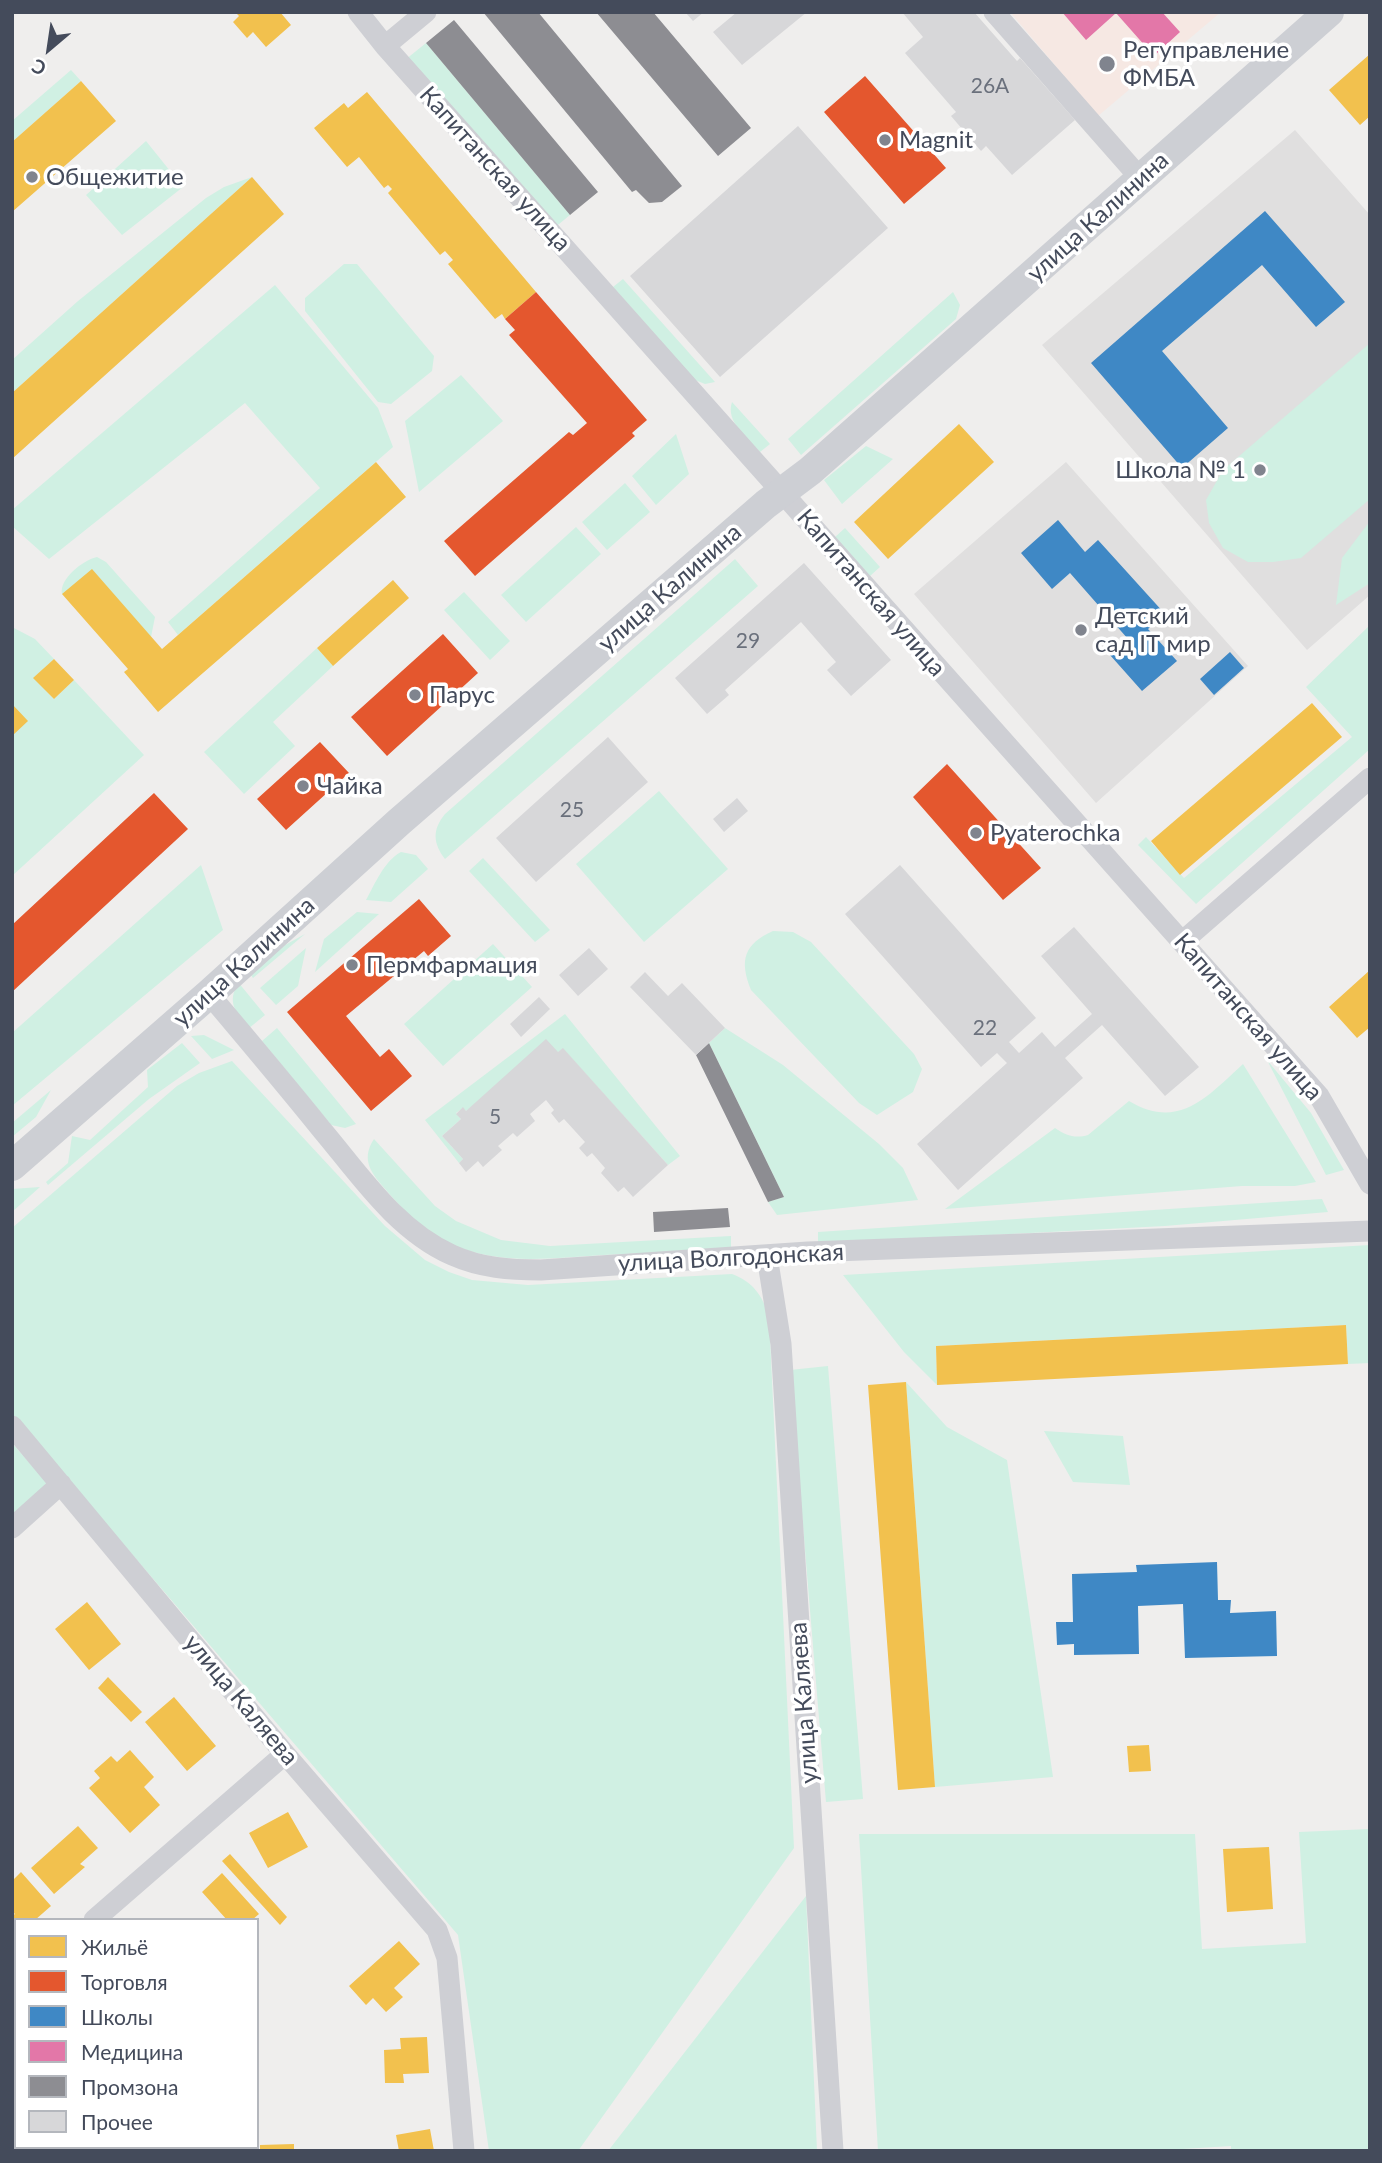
<!DOCTYPE html>
<html>
<head>
<meta charset="utf-8">
<style>
	body { margin:0 }
	#map { position:relative; width:1382px; height:2163px; overflow:hidden; background:#efeeed; font-family:Lato,sans-serif }
	canvas { display:block }
	.frame { position:absolute; inset:0; border:14px solid #444b5b; pointer-events:none }
	.legend { position:absolute; left:14px; top:1918px; width:245px; height:231px; box-sizing:border-box; background:#fff; border:2px solid #b4b7bd; margin:0; padding:9px 12px; list-style:none; font-size:21px; color:#444b5b }
	.legend li { display:flex; align-items:center; gap:14px; height:35px }
	.legend b { width:35px; border:2px solid #b4b7bd }
	.north { position:absolute; left:14px; top:14px; width:70px; height:70px; -webkit-text-stroke:5px #fff; paint-order:stroke; rotate:209deg; font-size:19px; font-weight:700; line-height:28px; text-align:center; color:#444b5b }
	.north::after { content:''; display:block; margin:auto; width:24px; height:32px; background:#444b5b; clip-path:polygon(50% 0,100% 100%,50% 72%,0 100%) }
</style>
</head>
<body>
<div id="map">
<canvas width="1382" height="2163"></canvas>
<div class="frame"></div>
<ul class="legend">
<li><b style="height:19px;background:#f2c14e"></b>Жильё</li>
<li><b style="height:19px;background:#e4572e"></b>Торговля</li>
<li><b style="height:19px;background:#3f88c5"></b>Школы</li>
<li><b style="height:19px;background:#e377a8"></b>Медицина</li>
<li><b style="height:19px;background:#8d8d92"></b>Промзона</li>
<li><b style="height:19px;background:#d7d7d9"></b>Прочее</li>
</ul>
<div class="north">С</div>
</div>
<script>
const ctx = document.querySelector('canvas').getContext('2d');
ctx.lineJoin = 'round';
function paint(path, color) {
  ctx.fillStyle = color;
  ctx.fill(path, 'evenodd');
}
function strokePath(path, color, width, dash) {
  ctx.strokeStyle = color;
  ctx.lineWidth = width;
  ctx.lineCap = dash ? 'butt' : 'round';
  ctx.setLineDash(dash || []);
  ctx.stroke(path);
}
function label(font, color, halo, rows, align = 'center') {
  ctx.font = font + ' Lato,sans-serif';
  ctx.lineWidth = 7;
  ctx.setLineDash([]);
  ctx.textBaseline = 'middle';
  ctx.strokeStyle = halo;
  ctx.fillStyle = color;
  for (const [text, x, y, turn = 0] of rows) {
    ctx.save();
    ctx.translate(x, y);
    ctx.rotate((+turn || 0) * Math.PI / 180);
    ctx.textAlign = isNaN(turn) ? turn : align;
    if (halo) ctx.strokeText(text, 0, 0);
    ctx.fillText(text, 0, 0);
    ctx.restore();
  }
}
const education = new Path2D(`
	M1295 130 1370 215V595L1307 650 1042 345Z
	M1066 462 1248 666 1096 803 914 594Z`);
const medical = new Path2D(`
	M1010 12H1221L1098 116Z`);
const green = new Path2D(`
	M426 43 570 215 553 229 405 60Z
	M71 70 81 81 12 142V121Z
	M146 141 183 187 122 235 86 195Z
	M252 177 12 393V360L78 301 206 198 224 187Z
	M344 264H357L434 356 432 371 391 404 378 402 305 311V298Z
	M623 279 715 382 705 384 695 380 613 287Z
	M275 285 378 408 393 447 178 635 168 622 320 488 245 403 49 559 12 526V510Z
	M953 292 960 305 956 319 801 455 788 439Z
	M1370 343V499L1301 558 1273 562H1248L1223 548 1209 523 1206 500 1223 470Z
	M461 375 503 421 419 492 405 421Z
	M732 402 770 444 760 452C748 438 725 422 732 402Z
	M676 434 689 474 656 505 632 476Z
	M866 446 893 459 842 504 824 480Z
	M625 483 650 512 607 550 582 522Z
	M1370 521V583L1336 605 1342 558Z
	M576 527 601 554 526 622 501 595Z
	M845 528 880 567 870 576 835 537Z
	M97 557 106 562 155 617 151 637 62 594C59 579 83 560 97 557Z
	M735 559 758 586 445 859C433 843 432 830 445 814Z
	M464 592 510 641 490 660 444 610Z
	M12 627 35 639 54 659 34 678 54 699 74 680 144 755 12 876Z
	M1368 627 1370 749 1196 904 1138 845 1146 837 1184 878 1352 737 1306 687Z
	M317 648 333 666 273 722 295 746 244 794 204 752Z
	M659 791 728 869 644 942 576 864Z
	M401 852 416 855 428 869 391 902 366 900C375 884 384 861 401 852Z
	M483 858 550 930 535 942 469 871Z
	M201 865 223 930 12 1106V1033Z
	M357 912 379 914 315 972 324 939Z
	M773 931 793 932 811 942 914 1054 922 1069 913 1092 877 1115 859 1103 751 990C739 960 744 944 773 931Z
	M305 934 253 978 249 972 285 945Z
	M493 944 532 987 443 1066 404 1024Z
	M306 948 298 986 276 1005 260 988Z
	M238 982 265 1015 248 1029C235 1010 227 1004 238 982Z
	M565 1014 680 1156 668 1165 563 1049 466 1111 463 1108 456 1113 461 1119 442 1136 463 1159 459 1163 425 1120Z
	M277 1028 356 1124 345 1128 331 1125 262 1041Z
	M725 1028 783 1065 879 1144 903 1168 918 1200 777 1215 768 1202 784 1197 709 1043Z
	M204 1035 234 1050 212 1059 191 1036Z
	M182 1043 200 1063 149 1099 48 1185 46 1182 68 1163 72 1136 90 1140 148 1087 147 1070Z
	M1267 1060 1311 1113 1344 1170 1326 1175Z
	M232 1061 385 1226 425 1260 449 1272 472 1280 528 1285 732 1274C753 1282 762 1295 769 1316L794 1848 578 2151H489L458 1935 12 1414V1228L177 1086 199 1073Z
	M1243 1064 1316 1182 1295 1186H1242L945 1209 1055 1128C1065 1135 1075 1139 1088 1135L1129 1101C1179 1131 1208 1096 1243 1064Z
	M51 1090 36 1117 12 1137V1123Z
	M374 1139 435 1206 456 1221 501 1240 550 1246 731 1236V1249C688 1251 646 1253 603 1255 553 1258 498 1266 451 1244 425 1233 404 1211 386 1190 372 1174 360 1160 374 1139Z
	M40 1187 12 1212V1189Z
	M1322 1199 1328 1212 1165 1226 818 1244V1232Z
	M1370 1245V1363L1348 1364 1346 1325 936 1346 937 1385 904 1352 843 1275Z
	M828 1366 863 1799 826 1802 790 1370Z
	M906 1382 947 1427 1007 1460 1053 1777 935 1787Z
	M1044 1431 1123 1436 1130 1485 1073 1482Z
	M12 1443 49 1485 12 1517Z
	M1370 1829V2151H1231V2146L1150 2151H878L859 1834H1195L1202 1949 1306 1943 1299 1832Z
	M806 1896 817 2151H608Z`);
const homes = new Path2D(`
	M235 12H280L291 25 266 47 253 32 247 38 233 22 239 16Z
	M1370 54V116L1360 125 1329 90Z
	M81 81 116 121 12 212V142Z
	M367 92 536 292 505 319 502 314 495 319 448 264 453 260 445 251 440 255 388 193 392 189 388 185 384 188 359 157 347 167 314 128 344 103 348 108Z
	M252 177 284 214 12 459V393Z
	M959 424 994 462 888 559 854 522Z
	M376 462 406 497 158 712 124 672 128 669 62 594 92 569 162 649Z
	M393 580 409 598 333 666 317 648Z
	M54 659 74 680 54 699 33 678Z
	M1312 703 1342 737 1180 875 1151 841Z
	M12 704 28 721 12 736Z
	M1370 970V1027L1357 1038 1329 1007Z
	M1346 1325 1348 1364 937 1385 936 1346Z
	M906 1382 935 1787 898 1790 868 1385Z
	M87 1602 121 1644 89 1670 55 1629Z
	M108 1677 142 1712 131 1722 98 1688Z
	M174 1697 216 1746 187 1771 145 1722Z
	M1149 1745 1151 1771 1129 1772 1127 1746Z
	M130 1750 154 1777 144 1787 160 1805 130 1833 89 1788 100 1778 94 1771 111 1756 117 1762Z
	M288 1812 308 1847 268 1868 249 1833Z
	M78 1826 98 1848 80 1864 85 1867 54 1894 31 1868Z
	M1269 1847 1273 1909 1227 1912 1223 1849Z
	M230 1854 287 1917 280 1925 222 1861Z
	M21 1872 51 1906 35 1920H16L14 1939 12 1936V1916L15 1914 12 1911V1881Z
	M222 1873 259 1914 252 1920H227L202 1892Z
	M399 1941 420 1964 394 1988 403 1997 386 2012 373 1998 366 2005 349 1986Z
	M16 2026V2045L12 2041V2029Z
	M427 2037 429 2073 403 2074 404 2083H385L384 2050 401 2049 400 2038Z
	M16 2110V2128L12 2124V2114Z
	M430 2129 434 2151H399L396 2135Z
	M294 2144V2151H260V2145Z
	M33 2147H53L56 2151H36Z
	M153 2147H216L217 2151H154Z`);
const shops = new Path2D(`
	M865 76 946 168 904 204 824 112Z
	M536 292 647 420 632 433 635 436 475 576 444 541 569 432 573 435 587 423 509 335 515 330 505 319Z
	M443 634 478 673 387 756 351 717Z
	M320 742 349 773 286 830 257 799Z
	M947 764 1041 868 1003 900 913 797Z
	M154 793 188 829 12 992V925Z
	M419 899 451 936 428 956 424 951 346 1016 380 1057 389 1049 412 1076 371 1111 287 1012Z`);
const schools = new Path2D(`
	M1265 211 1345 302 1316 327 1262 265 1162 351 1228 428 1182 468 1091 363Z
	M1058 520 1085 552 1098 540 1165 614 1148 629 1177 661 1142 691 1110 655 1128 639 1070 573 1052 589 1021 553Z
	M1230 652 1244 668 1214 695 1200 679Z
	M1217 1562 1218 1600H1231L1230 1613 1276 1611 1277 1656 1185 1658 1183 1604 1138 1606 1139 1654 1074 1655V1644L1057 1645 1056 1622H1073L1072 1574 1137 1572 1136 1565Z`);
const health = new Path2D(`
	M1062 12H1162L1180 32 1154 56 1116 13 1086 40Z`);
const industry = new Path2D(`
	M483 12H538L682 186 662 202 649 203 636 190 632 192Z
	M596 12H653L751 128 718 156Z
	M454 20 598 192 570 215 426 43Z
	M709 1043 784 1197 768 1202 696 1055Z
	M728 1208 730 1227 654 1232 653 1212Z`);
const building = new Path2D(`
	M685 12H704L693 21Z
	M737 12H807L742 65 713 32Z
	M902 12H974L1017 61 1020 58 1075 120 1012 175 986 146 981 151 951 116 956 112 905 53 923 37Z
	M798 126 888 228 720 377 630 276Z
	M804 563 891 660 851 696 827 670 836 662 801 622 725 690 729 695 707 714 675 678Z
	M608 737 648 782 536 882 496 838Z
	M737 798 748 811 724 832 713 819Z
	M900 865 1036 1018 1009 1042 1019 1053 1042 1032 1055 1047 1092 1014 1041 956 1074 927 1199 1067 1165 1096 1102 1025 1065 1058 1083 1078 958 1190 917 1144 1007 1063 997 1053 981 1067 845 914Z
	M589 948 608 969 578 996 559 975Z
	M645 972 668 996 682 983 725 1028 696 1055 630 987Z
	M539 997 550 1009 521 1037 510 1024Z
	M546 1039 558 1052 563 1048 668 1165 633 1197 624 1187 618 1192 601 1173 605 1168 592 1153 587 1157 579 1148 585 1142 564 1119 559 1123 551 1113 554 1110 546 1100 530 1114 535 1121 517 1137 513 1133 498 1146 502 1150 483 1167 478 1161 466 1172 459 1163 463 1159 442 1136 461 1119 456 1114 463 1107 466 1111Z`);
const minor = new Path2D(`
	M358 12 385 46 1319 1096 1370 1184
	M994 12 1141 179
	M385 46 426 12
	M1183 941 1370 778
	M209 994C247 1039 285 1084 322 1130 360 1175 396 1230 452 1255 481 1268 510 1270 541 1270L808 1252 1370 1231
	M767 1256 781 1344 833 2151
	M12 1426 285 1754 437 1930 447 1958 464 2151
	M12 1528 61 1484
	M94 1920 285 1754
	M12 1990 16 1987`);
const secondary = new Path2D(`
	M12 1166 209 994 399 822 766 504 810 471 1329 12`);
const markers = [
	[1107,64,9,"#80848e"],
	[885,140,7,"#80848e"],
	[32,177,7,"#80848e"],
	[1260,470,7,"#80848e"],
	[1081,630,7,"#80848e"],
	[415,695,7,"#80848e"],
	[303,786,7,"#80848e"],
	[976,833,7,"#80848e"],
	[352,965,7,"#80848e"]
];
const numberNames = [
	["26А",990,86],
	["29",748,641],
	["25",572,810],
	["22",985,1028],
	["5",495,1117]
];
const poiNames = [
	["Регуправление",1123,50],
	["ФМБА",1123,78],
	["Magnit",899,140],
	["Общежитие",46,177],
	["Школа № 1",1246,470,"right"],
	["Детский",1095,616],
	["сад IT мир",1095,644],
	["Парус",429,695],
	["Чайка",317,786],
	["Pyaterochka",990,833],
	["Пермфармация",366,965]
];
const streetNames = [
	["Капитанская улица",495,169,48],
	["улица Калинина",1098,217,-42],
	["улица Калинина",670,588,-41],
	["Капитанская улица",871,593,49],
	["улица Калинина",244,962,-42],
	["Капитанская улица",1248,1017,49],
	["улица Волгодонская",731,1258,-3],
	["улица Каляева",241,1700,50],
	["улица Каляева",804,1703,-94]
];
paint(education, '#e0dfdf');
paint(medical, '#f6e8e3');
paint(green, '#d0f0e3');
paint(homes, '#f2c14e');
paint(shops, '#e4572e');
paint(schools, '#3f88c5');
paint(health, '#e377a8');
paint(industry, '#8d8d92');
paint(building, '#d7d7d9');
strokePath(minor, '#cecfd4', 21);
strokePath(secondary, '#cdcfd4', 30);
for (const [x, y, r, color] of markers) {
  const dot = new Path2D();
  dot.arc(x, y, r, 0, 2 * Math.PI);
  ctx.fillStyle = color;
  ctx.fill(dot);
  strokePath(dot, '#fff', 2.5);
}
label('21px', '#6a707c', null, numberNames);
label('24px', '#444b5b', '#fff', poiNames, 'left');
label('24px', '#444b5b', '#fff', streetNames);
</script>
</body>
</html>
